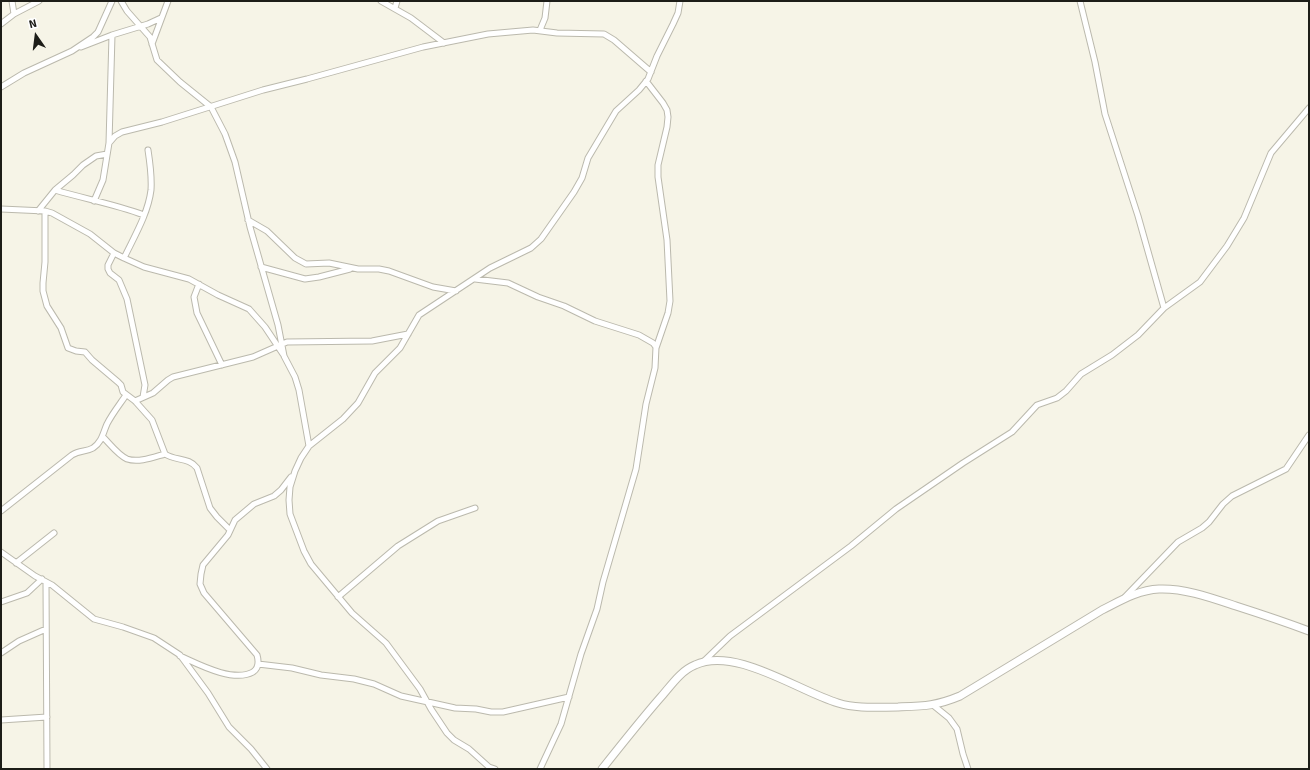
<!DOCTYPE html>
<html>
<head>
<meta charset="utf-8">
<style>
	body { margin:0 }
	#map { position:relative; width:1310px; height:770px; overflow:hidden; background:#f6f4e7; font-family:Signika,sans-serif }
	canvas { display:block }
	.frame { position:absolute; inset:0; border:2px solid #1d1d18; pointer-events:none }
	.north { position:absolute; left:16px; top:16px; width:40px; height:40px; -webkit-text-stroke:3px #fff; paint-order:stroke; rotate:346deg; font-size:11px; font-weight:700; line-height:16px; text-align:center; color:#1d1d18 }
	.north::after { content:''; display:block; margin:auto; width:14px; height:18px; background:#1d1d18; clip-path:polygon(50% 0,100% 100%,50% 72%,0 100%) }
</style>
</head>
<body>
<div id="map">
<canvas width="1310" height="770"></canvas>
<div class="frame"></div>
<div class="north">N</div>
</div>
<script>
const ctx = document.querySelector('canvas').getContext('2d');
ctx.lineJoin = 'round';
function strokePath(path, color, width, dash) {
  ctx.strokeStyle = color;
  ctx.lineWidth = width;
  ctx.lineCap = dash ? 'butt' : 'round';
  ctx.setLineDash(dash || []);
  ctx.stroke(path);
}
const street = new Path2D(`
	M12 1 14 14
	M121 1 127 11 150 37 157 60 180 82 211 107 225 134 235 162 250 227 278 325 284 356 295 377 299 390 309 446
	M381 1 411 18 444 43
	M1080 1 1095 62 1105 114 1138 216 1164 308
	M395 8 397 1
	M1 24 14 14 39 1
	M540 30 545 18 547 1
	M152 44 168 1
	M81 47 112 35 148 24 161 18
	M646 81 663 103 667 110 668 117 667 127 658 165V177L667 240 670 301 668 313 656 348
	M1 87 24 73 72 51 93 37 98 32 112 1
	M109 143 112 35
	M55 190C85 199 115 204 144 215
	M94 201 103 180 109 143 115 136 122 132 162 122 263 90 307 79 423 47 488 34 533 30 557 33 604 34 614 40 651 72
	M1 209 45 211 52 213 90 234 114 253 124 258 144 267 189 279 218 295 249 309 265 327 283 354
	M38 211 55 190 73 175 83 165 96 156 107 154
	M45 211V262L43 283V291L47 306 61 328 68 348 76 351 85 352 92 360 118 382 121 385 123 392 135 401 152 420 165 454C175 461 189 457 197 468L210 508 217 517 230 530
	M248 220 267 231 295 258 306 264 329 263 358 269H379L389 271 433 287 456 291
	M114 253 108 265V269L110 273 119 280 127 299 145 385 143 397
	M124 258C134 237 148 214 151 190 152 176 150 163 148 150
	M261 267 305 279 319 277 350 269
	M475 279 508 283 538 297 564 306 595 321 639 335 653 343 656 347 655 368 646 404 636 469 603 582 597 609 581 654 561 724 540 769
	M199 284 194 297 197 313 222 365
	M135 401 153 393 168 380 173 377 253 357 287 342 372 341 408 334
	M103 437C110 444 118 455 127 459 139 463 154 457 165 454
	M1 511 72 455C80 450 86 452 93 448 102 442 103 433 107 424 112 414 120 404 126 395
	M1 552 35 576 52 585 94 619 123 627 154 638 180 655 208 693 229 727 251 749 267 769
	M16 563 54 533
	M46 582 47 769
	M338 597 398 546 438 521 475 508
	M1125 597 1178 542 1202 528 1209 522 1223 504 1232 496 1286 469 1309 435
	M1 602 27 593 42 579
	M1 653 19 641 46 629
	M180 656C198 664 233 683 253 672 259 668 259 662 257 655L204 593 200 584 201 574 203 565 228 535 235 520 254 504 274 496 281 490 291 477
	M704 661 730 636 851 546 896 509 963 463 1012 432 1037 405 1057 398 1066 391 1081 374 1112 355 1138 335 1164 308 1200 282 1227 246 1244 218 1271 153 1309 108
	M258 664 292 668 321 675 354 679 374 684 401 696 455 708 476 709 491 712H503L569 697
	M933 705 949 718 957 729 963 754 968 769
	M1 720 47 717
	M495 769 489 767 469 749 454 740 447 733 431 709 420 689 386 643 352 613 311 564 304 551 290 514 289 500 290 487 295 471 301 458 309 446 343 419 358 403 375 373 400 348 419 315 490 268 531 248 541 239 574 192 582 178 588 158 616 111 639 90 648 79 657 56 673 24 678 13 680 1`);
const secondary = new Path2D(`
	M602 769C621 745 640 721 660 698 670 687 680 671 695 665 735 646 798 691 838 703 857 709 878 707 898 707 924 706 936 706 960 696L1102 610C1120 601 1138 590 1159 589 1185 588 1212 598 1236 606 1261 614 1285 622 1309 631`);
strokePath(street, '#bbb9ad', 7);
strokePath(secondary, '#bbb9ad', 9);
strokePath(street, '#fff', 5);
strokePath(secondary, '#fff', 7);
</script>
</body>
</html>
